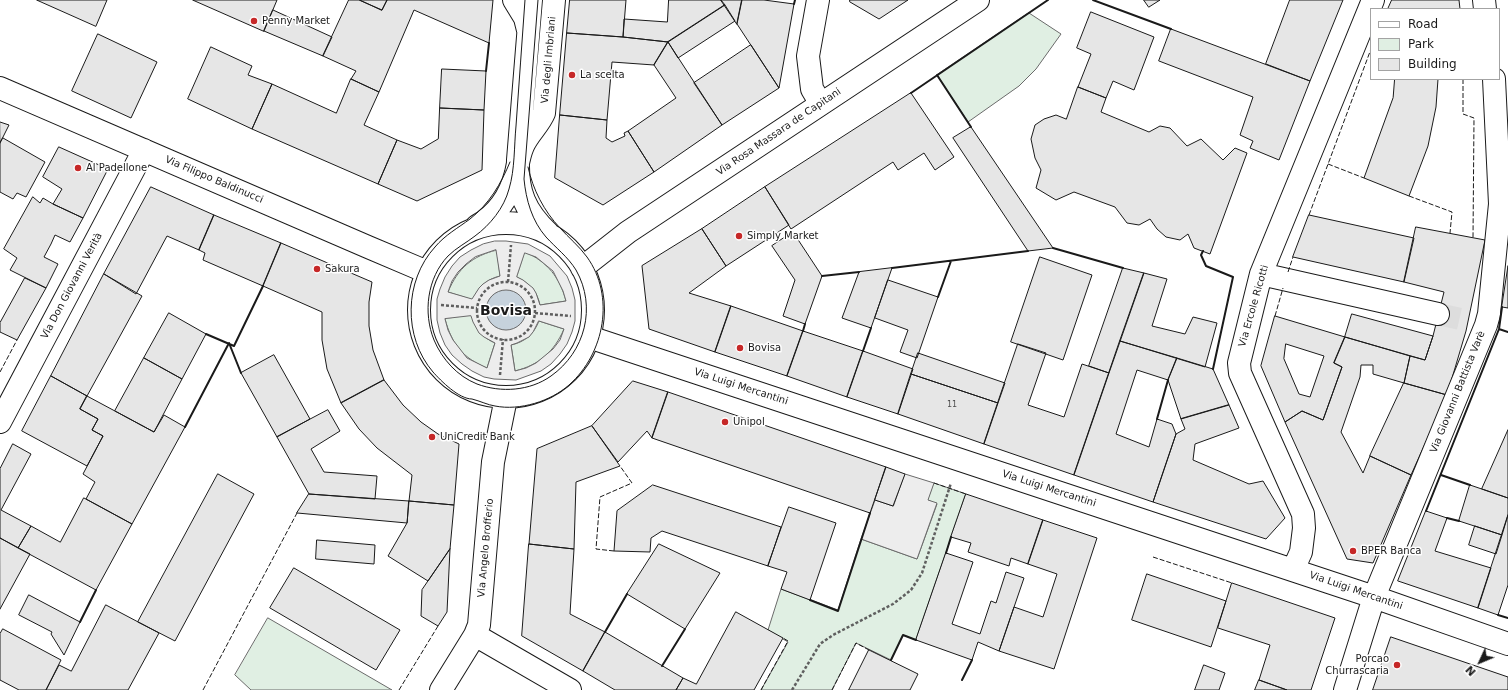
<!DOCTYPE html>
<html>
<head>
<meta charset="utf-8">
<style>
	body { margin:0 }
	#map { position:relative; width:1508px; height:690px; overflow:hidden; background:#fff; font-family:"DejaVu Sans",sans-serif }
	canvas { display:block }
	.legend { position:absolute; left:1370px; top:8px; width:130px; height:72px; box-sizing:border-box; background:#fff; border:1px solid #a3a3a3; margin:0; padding:5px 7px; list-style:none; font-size:12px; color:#1a1a1a }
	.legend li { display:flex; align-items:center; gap:8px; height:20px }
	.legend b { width:20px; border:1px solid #a3a3a3 }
	.north { position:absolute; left:1460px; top:642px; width:40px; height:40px; -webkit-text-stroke:3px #fff; paint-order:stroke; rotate:226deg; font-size:11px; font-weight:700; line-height:16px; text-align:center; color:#1a1a1a }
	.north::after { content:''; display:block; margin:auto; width:14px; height:18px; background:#1a1a1a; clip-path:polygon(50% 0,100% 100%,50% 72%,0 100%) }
</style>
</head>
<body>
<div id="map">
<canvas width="1508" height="690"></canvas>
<ul class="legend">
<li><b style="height:5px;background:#fff"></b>Road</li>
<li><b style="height:11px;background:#e0efe3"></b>Park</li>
<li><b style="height:11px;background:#e6e6e6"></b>Building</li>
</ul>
<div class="north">N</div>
</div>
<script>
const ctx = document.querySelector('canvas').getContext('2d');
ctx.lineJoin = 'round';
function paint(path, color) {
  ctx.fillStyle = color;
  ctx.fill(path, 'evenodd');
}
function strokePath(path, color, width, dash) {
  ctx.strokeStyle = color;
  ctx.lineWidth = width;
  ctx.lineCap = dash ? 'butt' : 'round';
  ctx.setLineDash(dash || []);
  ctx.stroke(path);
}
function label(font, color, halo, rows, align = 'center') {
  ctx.font = font + ' "DejaVu Sans",sans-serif';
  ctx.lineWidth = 3;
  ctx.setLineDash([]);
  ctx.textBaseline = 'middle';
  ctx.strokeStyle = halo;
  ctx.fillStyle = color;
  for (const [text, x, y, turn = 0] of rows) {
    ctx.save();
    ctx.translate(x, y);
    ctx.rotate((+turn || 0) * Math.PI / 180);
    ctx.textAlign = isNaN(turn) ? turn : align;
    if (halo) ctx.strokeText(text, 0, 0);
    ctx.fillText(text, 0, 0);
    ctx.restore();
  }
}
const green = new Path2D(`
	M1029 13 1061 34 1036 69 1019 86 968 122 937 75Z
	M497 250 500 276C487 279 478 287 473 300L448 292C458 268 472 256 497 250Z
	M525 252C548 262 560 278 566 301L540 305C537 291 530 284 517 277Z
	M472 315C474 328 483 338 495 343L487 368C463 358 452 345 445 319Z
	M539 321 564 329C554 352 539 365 515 371L511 345C525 342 534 334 539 321Z
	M934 483 966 494 916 640 903 635 891 660 856 643 832 690H761L788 642 768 630 781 589 838 610 861 539 917 559 937 504 928 500Z
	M268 618 392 690H251L235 675Z`);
const parking = new Path2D(`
	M495 241H506L528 244 550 256 567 276 572 288 575 300V321L572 332 567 344 560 354 551 364 541 371 516 380 494 379 484 377 472 371 462 364 452 355 445 345 440 333 437 320V299L440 289 445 277 452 266 460 257 471 250 483 244ZM496 250 500 276 489 280 483 284 479 288 472 299 448 292 452 281 458 272 466 264 475 257ZM525 253 536 257 553 271 563 291 566 301 540 305 536 293 533 288 523 280 517 277ZM471 316 473 322 479 333 484 337 495 343 487 368 467 358 453 340 448 330 445 319ZM539 321 564 329 560 340 553 349 536 363 526 368 515 371 511 345 517 343 529 337 533 332Z
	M905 474 934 483 928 500 937 503 917 559 861 539 875 500 893 506Z`);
const water = new Path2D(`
	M486 310a20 20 0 1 1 40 0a20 20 0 1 1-40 0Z`);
const building = new Path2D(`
	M37 0H107L96 26Z
	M193 0H277L264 31Z
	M349 0H359L382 10 387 0H493L489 43 414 10 379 92 351 79 356 71 323 56Z
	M360 0H387L382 10Z
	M570 0H626L623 37 567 33Z
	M669 0H721L725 5 668 42 623 37 624 19 667 22Z
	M721 0H742L737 24Z
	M742 0H764L794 4 779 88 737 24Z
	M850 0H908L879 19 850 2Z
	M1144 0H1160L1149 7Z
	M1290 0H1343L1310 81 1266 64Z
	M1392 0H1459L1460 9H1388Z
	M725 5 735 21 678 58 668 42Z
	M273 10 332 37 323 56 264 31Z
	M1091 12 1154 37 1134 90 1113 81 1106 98 1078 87 1091 54 1077 48Z
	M1171 29 1310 81 1279 160 1250 148 1253 141 1240 135 1253 97 1159 61Z
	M567 33 623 37 668 42 654 65 612 62 607 120 560 115Z
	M98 34 157 62 131 118 72 91Z
	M668 42 722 125 654 172 628 131 676 98 654 65Z
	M751 45 779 88 722 125 694 83Z
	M211 47 252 66 248 75 272 84 252 129 188 99Z
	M442 69 486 71 484 110 440 108Z
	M351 79 379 92 364 125 397 140 378 184 252 129 272 84 336 113Z
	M1395 79H1438L1436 107 1428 146 1409 196 1364 178 1393 98Z
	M1078 87 1106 98 1101 112 1149 132 1160 126 1170 128 1187 146 1201 139 1223 160 1235 148 1247 153 1210 254 1194 248 1188 234 1180 240 1166 237 1157 229 1150 219 1139 225 1127 223 1115 207 1074 192 1056 200 1036 188 1041 170 1035 158 1031 139 1035 125 1044 119 1056 115 1066 119Z
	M911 93 954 157 935 170 924 153 898 170 893 162 791 229 765 187Z
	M440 108 484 110 482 170 417 201 378 184 397 140 421 149 438 139Z
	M560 115 607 120 606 138 612 142 625 136 624 133 628 131 654 172 603 205 555 178Z
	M0 122 9 125 0 143Z
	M971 127 1053 248 1028 251 953 138Z
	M3 138 45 162 26 197 17 193 13 199 0 192V143Z
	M59 147 108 169 83 218 53 204 62 189 43 177Z
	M151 187 214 215 199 250 167 236 136 294 104 274Z
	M765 187 789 225 726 266 702 229Z
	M33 197 40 203 43 198 53 204 83 218 70 242 55 235 51 244 44 257 58 264 46 288 10 270 17 258 4 249Z
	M214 215 281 243 263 286 203 260 205 253 199 250Z
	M1309 215 1414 238 1404 282 1293 257Z
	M1416 227 1485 240 1466 331 1447 395 1404 383 1410 356 1425 360 1433 336 1444 292 1404 282Z
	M702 229 726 266 689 293 731 306 715 352 649 329 642 266Z
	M793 232 822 276 805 324 783 316 795 280 772 246Z
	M281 243 372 282 369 302V326L373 350 384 380 341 403 327 369 322 340V312L263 286Z
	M1040 257 1092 275 1063 360 1011 342Z
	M1508 266V308L1502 307Z
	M892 268 871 328 842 318 859 272Z
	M1123 268 1144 273 1109 373 1089 366Z
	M1144 273 1167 279 1152 326 1185 334 1193 317 1217 323 1205 367 1120 341Z
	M104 274 142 296 87 396 51 376Z
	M25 278 46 288 17 340 0 332V323Z
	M888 280 938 297 917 358 900 352 908 330 875 318Z
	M731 306 803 331 787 376 715 352Z
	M169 313 206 334 182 379 144 358Z
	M1352 314 1433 336 1425 360 1345 337Z
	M1275 316 1345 337 1334 363 1342 367 1323 420 1302 411 1285 422 1261 366ZM1286 344 1324 356 1310 397 1299 394 1284 359Z
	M803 331 863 351 847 397 787 376Z
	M1345 337 1410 356 1404 383 1373 374V365H1361L1360 377 1341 432 1363 473 1370 456 1411 475 1373 563 1347 559 1285 422 1302 411 1323 420 1342 367 1334 363Z
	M1120 341 1177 358 1168 380 1137 370 1116 434 1149 447 1157 419 1172 424 1176 434 1153 502 1074 475Z
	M1018 344 1046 353 1028 405 1064 417 1082 364 1109 373 1074 475 984 444Z
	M863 351 913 369 898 414 847 397Z
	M918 353 1005 383 998 403 911 374Z
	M274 355 310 419 277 437 241 373Z
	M144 358 182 379 154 432 115 411Z
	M1177 358 1213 369 1229 405 1181 419 1168 380Z
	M911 374 998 403 984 444 898 414Z
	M51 376 87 396 80 409 98 419 92 430 103 436 87 466 22 431Z
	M384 380 403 405 421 422 438 434 459 444 454 505 409 501 412 475 377 448 359 429 341 403Z
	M633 381 668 392 652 438 647 431 618 462 592 426Z
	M1404 383 1447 395 1411 475 1370 456Z
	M668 392 886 467 870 513 652 438Z
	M87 396 154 432 164 415 185 427 132 524 86 499 95 482 83 474 103 436 92 430 98 419 80 409Z
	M1229 405 1239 428 1195 444 1193 460 1249 484 1263 481 1285 518 1266 539 1153 502 1176 434 1185 429 1181 419Z
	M328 410 340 431 311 449 324 472 377 476 375 499 309 494 277 437Z
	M592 426 620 466 576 482 574 549 529 544 537 449Z
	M1508 430V498L1482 489Z
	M13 444 31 454 1 510 31 526 18 548 0 538V469Z
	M886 467 905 474 893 506 875 500Z
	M218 474 254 494 175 641 138 622Z
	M653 485 781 527 768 566 662 531 651 538 650 552 614 551 617 511Z
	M1470 485 1508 498V515L1502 535 1459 521Z
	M309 494 409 501 407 523 297 513Z
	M966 494 1043 520 1028 564 1011 558 1009 566 968 552 971 543 951 537Z
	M84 498 132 524 96 590 18 548 31 526 60 542Z
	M409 501 454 505 450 549 428 581 388 556 407 523Z
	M789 507 836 523 810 600 781 589 787 572 768 566Z
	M1426 511 1447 518 1435 551 1491 568 1478 608 1398 581Z
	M1508 515V585L1498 615 1478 608Z
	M1043 520 1097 538 1054 669 999 651 1014 607 1043 617 1057 574 1028 564Z
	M1475 526 1502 535 1496 554 1469 545Z
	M0 538 30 554 0 609Z
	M317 540 375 545 374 564 316 559Z
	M529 544 574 549 570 614 605 632 583 671 522 636Z
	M659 544 720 573 685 629 627 594Z
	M450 549 447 612 438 626 421 616 422 590Z
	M946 553 973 562 952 624 980 634 991 601 996 603 1006 572 1024 578 999 651 978 642 972 660 916 640Z
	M294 568 400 630 376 670 270 608Z
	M1147 574 1226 601 1211 647 1132 620Z
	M1232 583 1335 618 1311 690H1287L1259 680 1270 645 1218 628Z
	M29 595 80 622 64 655 51 634 52 632 19 615Z
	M106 605 159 633 128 690H46L59 665 71 671Z
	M736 612 783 638 754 690H676L683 678 696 684Z
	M3 629 61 660 46 690H19L0 680V634Z
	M605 632 683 678 676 690H615L583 671Z
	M1391 637 1508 677V690H1373Z
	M869 650 918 674 910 690H849Z
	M1204 665 1225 673 1219 690H1195Z
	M1259 680 1287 690H1255Z`);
const minorTunnel = new Path2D(`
	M1438 314 1469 321`);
const path = new Path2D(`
	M508 282 511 245
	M477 311a29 29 0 1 1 58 0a29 29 0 1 1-58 0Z
	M441 305 477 308
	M535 313 571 316
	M500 375 503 339
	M792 690 820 644 833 635 893 604 911 590 922 573 951 483`);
const minor = new Path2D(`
	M514 0 525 18 528 30
	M531 0 518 160C517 192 525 211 548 233
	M818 0 808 56 812 89 821 104
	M1484 0 1485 9
	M0 88 368 247 420 269H429
	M419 310a87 87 0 1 1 174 0a87 87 0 1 1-174 0Z
	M477 226C498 214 510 196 516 173 518 164 519 155 523 146 528 134 539 125 544 113L554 0
	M582 268 628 232 978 0
	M1261 274 1438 314
	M589 337 1374 597 1508 644
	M0 422 144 150
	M1293 570 1301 552 1304 528 1303 514 1240 373 1239 363 1261 274 1373 0
	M475 635 570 690
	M441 690 475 635 479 625 493 462 506 398
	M1345 690 1374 597 1486 325 1489 314 1500 204 1494 79`);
const tram = new Path2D(`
	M525 0C522 42 519 84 516 126 514 147 515 169 509 189 504 208 490 225 475 236 466 243 456 248 448 256 427 278 423 313 434 340 442 359 457 376 477 384 501 393 530 391 551 376 585 352 597 307 576 270 568 257 556 248 546 237 532 221 526 200 524 179L538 0
	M510 162C501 184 489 204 470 219 458 228 445 235 435 247 404 281 403 337 433 372 441 381 459 399 472 399 480 401 488 405 495 406 520 411 551 401 569 385 605 353 615 296 587 257 579 246 569 238 560 228 544 211 533 190 528 167`);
const fence = new Path2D(`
	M1463 79V114L1474 118 1473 238
	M1328 164 1364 178
	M1409 196 1452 212 1450 233
	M1309 215 1371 49
	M1288 272 1293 257
	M1275 316 1283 288
	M0 372 17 340
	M934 483 966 494
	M614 551 596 549 600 497 632 483 620 466
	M1153 557 1232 583
	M203 690 297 513
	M399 690 438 626
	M761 690 788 641 783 638
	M832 690 856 643 869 650`);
const wall = new Path2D(`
	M1093 0 1171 29
	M794 4 795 0
	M486 71 489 43
	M937 75 971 127
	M911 93 1048 0
	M1053 248 1123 268
	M1203 251 1201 255 1206 266 1233 277 1213 369
	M892 268 1028 251
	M822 276 859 272
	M938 297 951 261
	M1499 329 1508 332
	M803 331 805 324
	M206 334 234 346 263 286
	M863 351 871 328
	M1157 419 1168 380
	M185 427 229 343 241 373
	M1441 475 1470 485
	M1426 511 1499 329 1502 307
	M1447 518 1459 521
	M946 553 951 537
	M810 600 838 611 870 513
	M1498 615 1508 618
	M80 622 96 590
	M605 632 627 594
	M891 660 903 635 916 640
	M662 666 685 629
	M962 680 972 660`);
const markers = [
	[254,21,4,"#c62828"],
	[572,75,4,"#c62828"],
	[78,168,4,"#c62828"],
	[739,236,4,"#c62828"],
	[317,269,4,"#c62828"],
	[740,348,4,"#c62828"],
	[725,422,4,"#c62828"],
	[432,437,4,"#c62828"],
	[1353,551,4,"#c62828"],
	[1397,665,4,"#c62828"]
];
const numberNames = [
	["11",952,405]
];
const poiNames = [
	["Penny Market",262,21],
	["La scelta",580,75],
	["Al Padellone",86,168],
	["Simply Market",747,236],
	["Sakura",325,269],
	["Bovisa",748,348],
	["Unipol",733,422],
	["UniCredit Bank",440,437],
	["BPER Banca",1361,551],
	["Porcao",1389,659,"right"],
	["Churrascaria",1389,671,"right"]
];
const streetNames = [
	["Via degli Imbriani",549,60,-85],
	["Via Rosa Massara de Capitani",779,132,-34],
	["Via Filippo Baldinucci",214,180,23],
	["Via Don Giovanni Verità",72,286,-62],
	["Via Ercole Ricotti",1254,306,-74],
	["Via Luigi Mercantini",741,387,18],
	["Via Giovanni Battista Varè",1458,392,-68],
	["Via Luigi Mercantini",1049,489,18],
	["Via Angelo Brofferio",486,548,-85],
	["Via Luigi Mercantini",1356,591,19]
];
const districtNames = [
	["Bovisa",506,311]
];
paint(green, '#e0efe3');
strokePath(green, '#6a6a6a', 1);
paint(parking, '#ededed');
strokePath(parking, '#6a6a6a', 1);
paint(water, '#c6d2dc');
strokePath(water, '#6a6a6a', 1);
paint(building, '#e6e6e6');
strokePath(building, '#1a1a1a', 1);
strokePath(minorTunnel, '#ddd', 22, [22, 11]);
strokePath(minor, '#1a1a1a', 24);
strokePath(path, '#5f5f5f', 2.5, [3, 2]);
strokePath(minor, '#fff', 22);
strokePath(tram, '#1a1a1a', 1);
strokePath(fence, '#1a1a1a', 1, [5, 2]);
strokePath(wall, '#1a1a1a', 2);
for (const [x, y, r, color] of markers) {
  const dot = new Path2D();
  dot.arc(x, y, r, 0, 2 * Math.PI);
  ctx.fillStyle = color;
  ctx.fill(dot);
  strokePath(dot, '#fff', 1.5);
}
label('8px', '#4d4d4d', null, numberNames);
label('10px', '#1a1a1a', '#fff', poiNames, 'left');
label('10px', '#1a1a1a', '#fff', streetNames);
label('bold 14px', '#1a1a1a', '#fff', districtNames);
</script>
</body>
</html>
